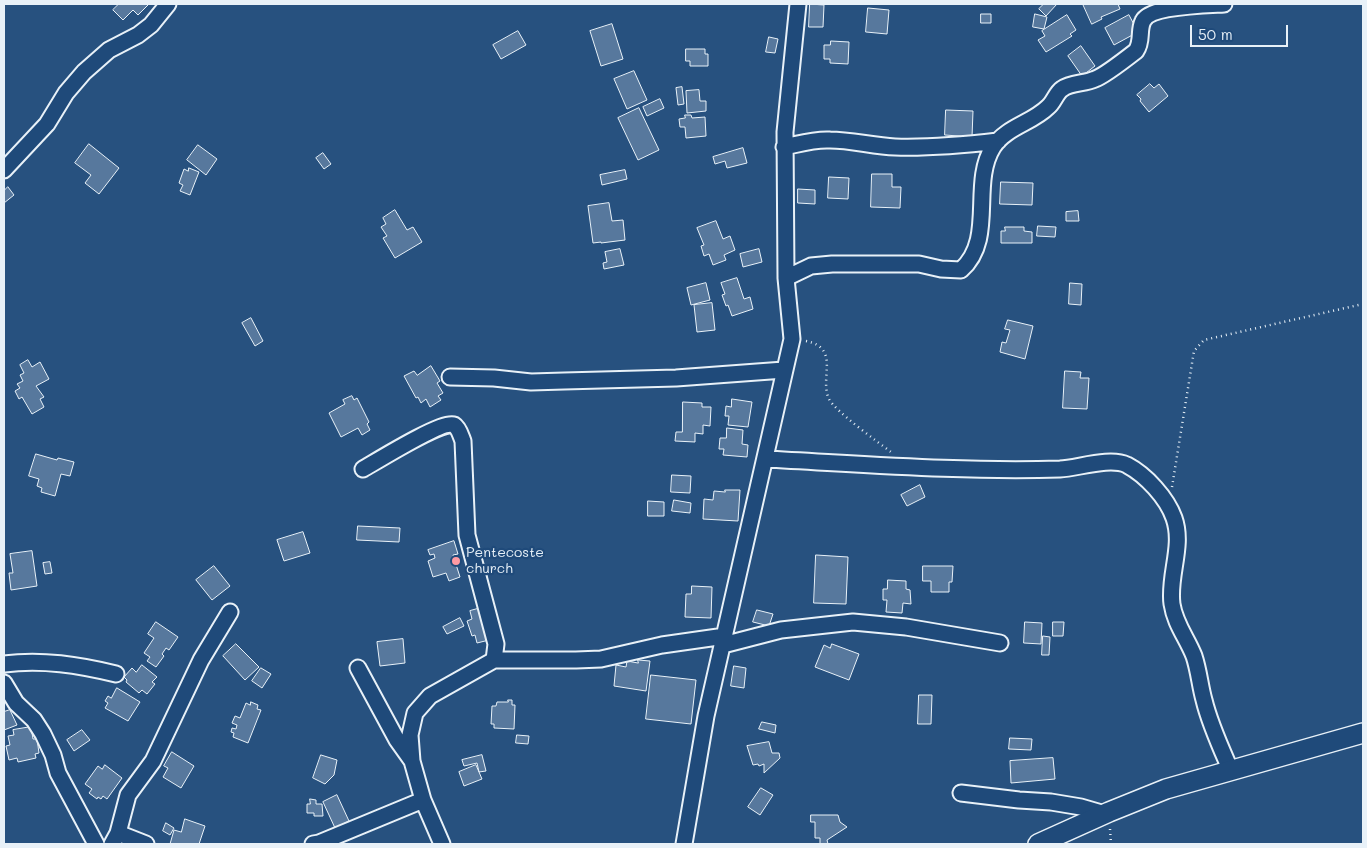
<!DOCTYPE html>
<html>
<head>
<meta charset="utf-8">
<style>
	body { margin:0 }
	#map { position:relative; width:1367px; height:848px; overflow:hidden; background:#27517f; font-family:Mali,sans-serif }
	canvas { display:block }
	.frame { position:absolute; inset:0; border:5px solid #e8f1f8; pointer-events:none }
	.scale { position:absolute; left:1190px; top:25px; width:98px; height:22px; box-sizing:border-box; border:2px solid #e8f1f8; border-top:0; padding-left:6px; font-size:15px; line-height:18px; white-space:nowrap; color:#e8f1f8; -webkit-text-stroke:4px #1f4a7a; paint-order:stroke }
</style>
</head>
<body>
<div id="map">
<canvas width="1367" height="848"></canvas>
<div class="frame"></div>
<div class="scale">50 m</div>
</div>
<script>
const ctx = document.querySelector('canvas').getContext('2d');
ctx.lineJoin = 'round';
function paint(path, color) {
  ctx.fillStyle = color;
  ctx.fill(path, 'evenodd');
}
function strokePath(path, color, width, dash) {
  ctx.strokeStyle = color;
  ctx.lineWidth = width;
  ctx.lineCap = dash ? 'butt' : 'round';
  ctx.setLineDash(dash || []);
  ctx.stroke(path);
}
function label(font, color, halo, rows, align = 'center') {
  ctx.font = font + ' Mali,sans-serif';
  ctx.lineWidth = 4.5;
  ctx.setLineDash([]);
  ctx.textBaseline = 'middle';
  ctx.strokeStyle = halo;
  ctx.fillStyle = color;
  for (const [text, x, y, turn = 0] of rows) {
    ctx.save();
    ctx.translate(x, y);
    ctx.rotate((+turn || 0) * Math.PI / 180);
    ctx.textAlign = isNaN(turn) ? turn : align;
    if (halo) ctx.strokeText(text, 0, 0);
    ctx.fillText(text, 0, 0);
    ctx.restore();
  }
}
const building = new Path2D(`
	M119 4H147L148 5 138 15 133 10 123 20 113 10Z
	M810 4 824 5 823 27H809Z
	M1044 4H1057L1046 16 1039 9Z
	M1083 4H1118L1120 9 1101 17 1102 19 1092 24Z
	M868 8 889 10 887 34 866 32Z
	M981 14H991V23H981Z
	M1035 14 1047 17 1044 29 1033 27Z
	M1067 15 1076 30 1070 34 1072 36 1046 52 1038 40 1045 36 1042 31Z
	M1129 15 1138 32 1114 45 1105 28Z
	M612 24 623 59 601 66 590 31Z
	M518 31 526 45 501 59 493 45Z
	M769 37 778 39 775 53 766 52Z
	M831 41 849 42 848 64 830 63V59H824V45H830Z
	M1081 46 1095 66 1082 76 1068 56Z
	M686 49H705V54H708V66H690V61H686Z
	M634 71 647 100 627 109 614 79Z
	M1150 84 1154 88 1159 84 1168 96 1149 112 1140 101 1141 99 1137 95Z
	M682 87 684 104 678 105 676 88Z
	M699 90 700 101H706V111L687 113 686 91Z
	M660 99 664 108 647 116 643 107Z
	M639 108 659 150 638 160 618 118Z
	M946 110 973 111 972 137 945 135Z
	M685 115H691L692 118 705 117 706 136 686 138 685 127H680L679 119 685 118Z
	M89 144 119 168 99 194 85 183 91 175 75 163Z
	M198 145 217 159 206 175 187 160Z
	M743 148 747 163 727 168 725 161 715 164 713 157Z
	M323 153 331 164 324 169 316 158Z
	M189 168 199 172 190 195 180 191 183 185 179 183 184 169 188 171Z
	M625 170 627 179 602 185 600 175Z
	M872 174H892V187H901L900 208 871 207Z
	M829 177 849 178 848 199 828 198Z
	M1001 182 1033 183 1032 205 1000 204Z
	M8 187 14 195 4 203V191Z
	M798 189 815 190V204L798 203Z
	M609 203 612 221 623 220 625 240 601 243V242L593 243 588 206Z
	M395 210 407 230 413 227 422 242 395 258 383 238 387 236 381 227 386 224 383 218Z
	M1078 211 1079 221H1066V212Z
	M716 221 723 239 730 236 735 250 724 255 726 260 713 265 709 254 704 256 701 246 704 245 697 228Z
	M1038 226 1056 227 1055 237 1037 236Z
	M1005 227H1024V231L1032 232V243H1001V231H1005Z
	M620 249 624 265 604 269 603 263 607 262 605 252Z
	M759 249 762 262 743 267 740 254Z
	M737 278 744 299 750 297 753 309 732 316 728 305 726 306 722 295 725 294 721 283Z
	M706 283 710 300 691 305 687 288Z
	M1070 283 1082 284 1081 305 1069 304Z
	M712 303 715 330 697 332 694 305Z
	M251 318 263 341 255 346 242 323Z
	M1008 320 1033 326 1025 359 1000 352 1002 342 1006 343 1010 330 1005 329Z
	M28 360 32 367 40 362 49 379 36 386 44 397 40 399 44 407 32 414 22 397 19 399 15 391 20 388 17 384 23 381 20 375 24 373 20 365Z
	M431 366 440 381 437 383 443 393 438 396 441 400 430 407 426 399 421 403 418 397 416 398 404 376 414 371 417 375Z
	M1065 371 1081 372 1080 378H1089L1087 409 1063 408Z
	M352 396 354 400 357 398 369 422 367 424 370 430 362 435 358 428 341 437 329 413 345 404 343 400Z
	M732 399 752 402 748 427 728 425 729 416H725L726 406 731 407Z
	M683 402 702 403V407H711L710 426 703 425V434L695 433V442L675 441 676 432H682Z
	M727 428 743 430 742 444 748 445 747 457 723 455 724 449H719L720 438H726Z
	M36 454 57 460 58 458 74 462 70 476 61 474 55 496 41 492 42 488 37 486 39 479 29 476Z
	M672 475 691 476 690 493 671 492Z
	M920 485 925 497 907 506 901 495Z
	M725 490H740L738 521 703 519 704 499 713 500 714 491 725 492Z
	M674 500 691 503 690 513 672 511Z
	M648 501 664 502V516H648Z
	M358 526 400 528 399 542 357 540Z
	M303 532 310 553 284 561 277 540Z
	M454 541 458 554 453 555 460 577 449 581 446 573 433 577 428 561 435 558 434 554 430 555 428 550Z
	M32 551 37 586 11 590 9 573H13L10 554Z
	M816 555 848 557 846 604 814 603Z
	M50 562 52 573 45 574 43 563Z
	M214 566 230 586 212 600 196 580Z
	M923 566H953L952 582H949V592H931V581H923Z
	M888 580 906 581V589L910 590 911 604 903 603 902 613 886 612 887 600H883V589H887Z
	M692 586 712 587 711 618 685 617 686 594H691Z
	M481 608 489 640 477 643 475 635 472 636 467 621 472 619 470 611Z
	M757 610 773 614 769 626 753 622Z
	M460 618 464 626 447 634 443 627Z
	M156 622 178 637 169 650 166 648 162 654 164 656 156 667 147 661 150 657 144 653 154 638 148 634Z
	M1025 622 1042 623 1041 644 1024 643Z
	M1053 622H1064L1063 636H1053Z
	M1043 636 1050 637 1049 655H1042Z
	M403 639 405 663 380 666 377 642Z
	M236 644 259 667 245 680 223 656Z
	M832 644 859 654 849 680 815 667 824 645 830 648Z
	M638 660 650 661 646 691 614 686 616 665 626 667 627 661 638 663Z
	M142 665 157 677 152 682 155 684 147 694 142 690 139 693 126 682 127 680 124 677 132 668 136 672Z
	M734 666 746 668 744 688 731 686Z
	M261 668 271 674 262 688 252 681Z
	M651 675 696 680 691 724 646 719Z
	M117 688 140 702 128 721 105 708 108 703 105 701 108 696 111 698Z
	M919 695H932L931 724H918Z
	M508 700H512V705H515L514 729 494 728V724H491L492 706H496L497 702H508Z
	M251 702 258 705 257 709 261 710 248 743 233 737 234 733 231 732 232 728 236 729 237 725 232 723 235 716 240 718 246 703 250 705Z
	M10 710 17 725 4 730V712Z
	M762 722 776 725 775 733 759 729Z
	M31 727 33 739H37L39 753 35 754 36 758 18 762 17 758 9 760 6 746 10 745 8 736 14 735 13 730Z
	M82 730 90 740 74 751 67 740Z
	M517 735 529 736 528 744 516 743Z
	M1010 738 1032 739 1031 750 1009 749Z
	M769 742 772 753H779L780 758 764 773V764L759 766 758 764 753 765 747 746Z
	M172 752 194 766 181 788 163 777 168 768 164 766Z
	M321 755 337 760 334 775 325 784 313 778Z
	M482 755 486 771 479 772 477 763 464 766 462 760Z
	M1053 758 1055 779 1011 783 1010 761Z
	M105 765 122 778 107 799 103 796 101 799 98 797 97 799 89 793 92 789 85 784 98 766 102 769Z
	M476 765 482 779 464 786 459 772Z
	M761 788 773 795 760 815 748 807Z
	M337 795 349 821 335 828 323 802Z
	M310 799 316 800V804H322L323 816H314V813H307V804H310Z
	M811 815H838L840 822 847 827 827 840 828 844H820V838H815V822H811Z
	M185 819 205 826 199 844H170L174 830 181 832Z
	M166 823 174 828 170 835 163 831Z`);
const path = new Path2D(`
	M806 341C841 348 819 378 829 399 836 412 878 442 891 452
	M1172 487 1194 351 1204 340 1363 304
	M1110 829 1111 844`);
const minor = new Path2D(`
	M784 147C799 144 814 139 830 140 851 140 873 146 895 147 929 148 964 145 998 141
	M4 170 47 124 66 93 84 72 109 50 138 35 151 25 168 4
	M786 278 811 266 832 264H919L941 269 961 270C996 239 970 184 993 147 1006 127 1032 123 1048 107 1054 102 1056 93 1062 89 1071 82 1085 84 1095 79 1104 76 1127 58 1136 51 1143 41 1138 31 1143 21 1150 6 1208 5 1224 4
	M450 377 494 378 531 382 564 381 676 378 784 370
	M765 459C863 464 961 472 1060 469 1078 468 1110 457 1127 465 1146 475 1167 498 1174 518 1184 546 1168 576 1172 604 1175 624 1187 638 1194 656 1199 671 1200 686 1204 700 1210 725 1221 748 1231 771
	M363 469C377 461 443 420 454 425 459 428 461 436 463 441L467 535 496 644 494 660 430 696 415 713 410 735 412 761 423 800 442 844
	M723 645 781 630 853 622 906 627 1000 643
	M494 660H576L601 659 662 645 725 636
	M4 664C42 659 79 665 116 674
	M358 668 397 740 412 761
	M4 683 16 703 34 720 43 734 53 755 58 773 96 844
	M961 793 1019 800 1051 802 1081 807 1105 814
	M118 833 146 844
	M112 844 118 833 128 795 153 761 201 660 230 612
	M313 844 319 843 423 800
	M684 844 706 716 792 339 786 278 785 132 798 4`);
const tertiary = new Path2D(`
	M1038 844 1109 812 1166 789 1363 733`);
const markers = [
	[456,561,5,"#ff9aa2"]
];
const poiNames = [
	["Pentecoste",466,553],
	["church",466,569]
];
paint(building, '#57789d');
strokePath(building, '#e8f1f8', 1);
strokePath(minor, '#e8f1f8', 19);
strokePath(tertiary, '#e8f1f8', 22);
strokePath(path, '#e8f1f8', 2.5, [1, 4]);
strokePath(minor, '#1f4a7a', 15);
strokePath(tertiary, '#1f4a7a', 19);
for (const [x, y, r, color] of markers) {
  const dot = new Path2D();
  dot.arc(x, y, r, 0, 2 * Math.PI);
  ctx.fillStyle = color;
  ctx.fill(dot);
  strokePath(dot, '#1f4a7a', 2);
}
label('14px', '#e8f1f8', '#1f4a7a', poiNames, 'left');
</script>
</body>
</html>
